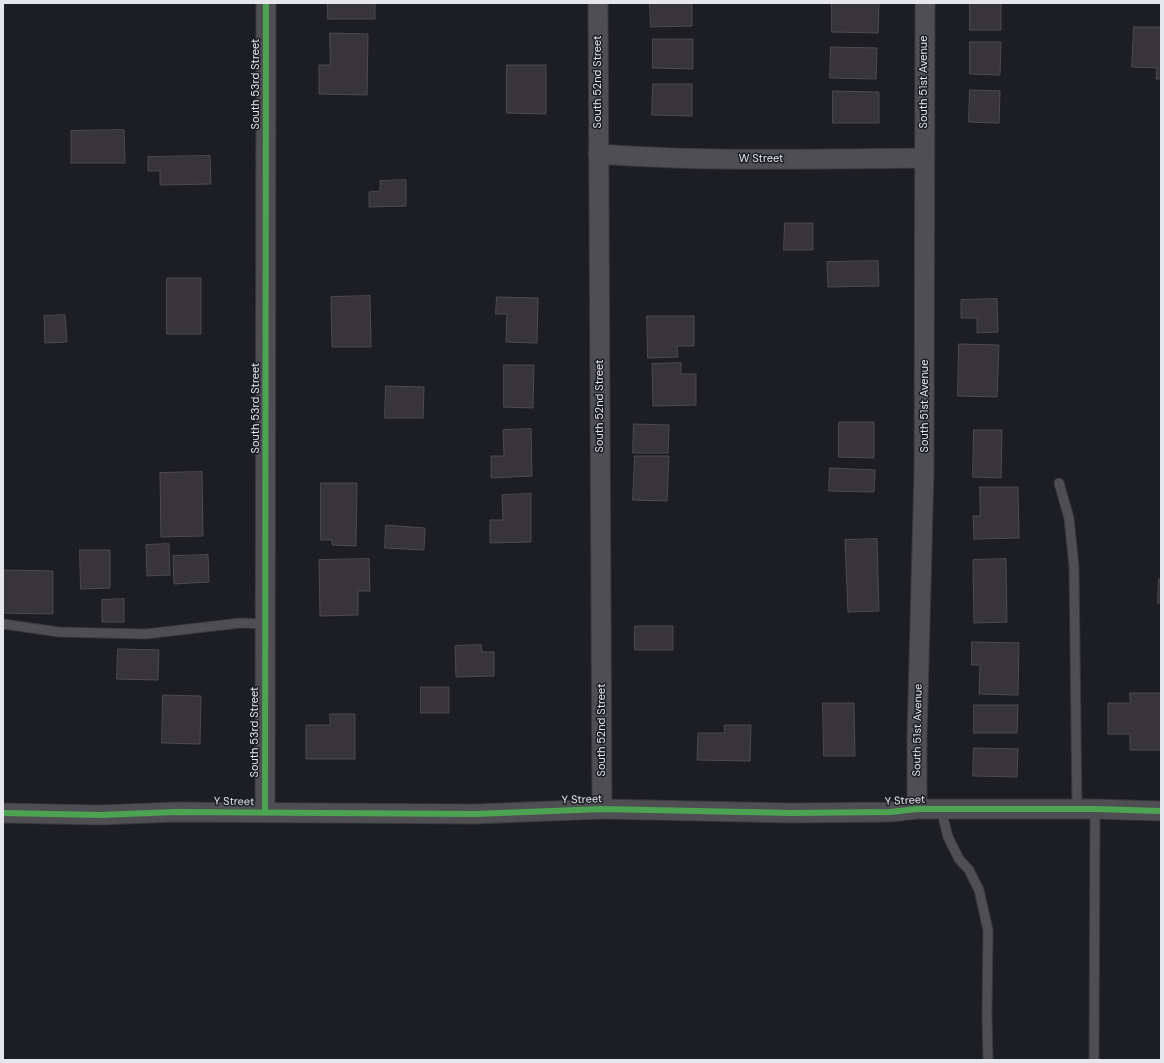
<!DOCTYPE html>
<html>
<head>
<meta charset="utf-8">
<style>
	body { margin:0 }
	#map { position:relative; width:1164px; height:1063px; overflow:hidden; background:#1d1e23; font-family:"DM Sans",sans-serif }
	canvas { display:block }
	.frame { position:absolute; inset:0; border:4px solid #e6e7ed; pointer-events:none }
</style>
</head>
<body>
<div id="map">
<canvas width="1164" height="1063"></canvas>
<div class="frame"></div>
</div>
<script>
const ctx = document.querySelector('canvas').getContext('2d');
ctx.lineJoin = 'round';
function paint(path, color) {
  ctx.fillStyle = color;
  ctx.fill(path, 'evenodd');
}
function strokePath(path, color, width, dash) {
  ctx.strokeStyle = color;
  ctx.lineWidth = width;
  ctx.lineCap = dash ? 'butt' : 'round';
  ctx.setLineDash(dash || []);
  ctx.stroke(path);
}
function label(font, color, halo, rows, align = 'center') {
  ctx.font = font + ' "DM Sans",sans-serif';
  ctx.lineWidth = 3;
  ctx.setLineDash([]);
  ctx.textBaseline = 'middle';
  ctx.strokeStyle = halo;
  ctx.fillStyle = color;
  for (const [text, x, y, turn = 0] of rows) {
    ctx.save();
    ctx.translate(x, y);
    ctx.rotate((+turn || 0) * Math.PI / 180);
    ctx.textAlign = isNaN(turn) ? turn : align;
    if (halo) ctx.strokeText(text, 0, 0);
    ctx.fillText(text, 0, 0);
    ctx.restore();
  }
}
const building = new Path2D(`
	M328 3H375V19H328Z
	M650 3H692V26L651 27Z
	M832 3H879L878 33 832 32Z
	M970 3H1001V30H970Z
	M1134 27H1161V79H1156L1157 68 1132 67Z
	M330 33 368 34 367 95 319 94V65H330Z
	M653 39H693V69L653 68Z
	M970 42H1001L1000 75 970 74Z
	M831 47 877 48 876 79 830 78Z
	M507 65H546V114L507 113Z
	M653 84H692V116L652 115Z
	M970 90 1000 91 999 123 969 122Z
	M833 91 879 92V123H833Z
	M124 130 125 163H71V131Z
	M210 156 211 184 160 185V171H148V157Z
	M406 180V206L369 207V192L380 191V181Z
	M785 223H813V250H784Z
	M878 261 879 286 828 287 827 262Z
	M167 278H201V334H167Z
	M370 296 371 347H332L331 297Z
	M497 297 538 298 537 343 506 342 507 314H496Z
	M997 299 998 332 977 333V318H961V300Z
	M65 315 67 342 45 343 44 316Z
	M647 316H694V346H677L678 357 648 358Z
	M959 344 999 345 997 397 958 396Z
	M681 363V374H696V405L653 406 652 364Z
	M504 365H534L533 408 504 407Z
	M386 386 424 387 423 418H385Z
	M839 422H874V458L839 457Z
	M634 424 669 425 668 453H633Z
	M531 429 532 476 491 478V456H504L503 430Z
	M974 430H1002L1001 478 973 477Z
	M635 456H669L667 501 633 500Z
	M830 468 875 470 874 492 829 491Z
	M202 472 203 536 161 537 160 473Z
	M321 483H357L356 546 332 545V540H321Z
	M980 487H1018L1019 538 974 539 973 516H980Z
	M531 494V542L490 543V520H503L502 495Z
	M386 525 425 528 424 550 385 548Z
	M877 539 879 611 848 612 845 540Z
	M169 544 170 575 147 576 146 545Z
	M80 550H110V588L81 589Z
	M208 555 209 582 174 584 173 556Z
	M369 559 370 591H358V615L320 616 319 560Z
	M1006 559 1007 622 974 623 973 560Z
	M3 570 53 571V614L3 613Z
	M1159 579H1161V603H1158Z
	M124 599V622H102V600Z
	M635 626H673V650H635Z
	M972 642 1019 643 1018 695 979 694 980 665H972Z
	M481 645 482 652H494V676L456 677 455 646Z
	M118 649 159 650 158 680 117 679Z
	M421 687H449V713H421Z
	M1130 693H1161V750H1130V734H1108V703H1130Z
	M163 695 201 696 200 744 162 743Z
	M823 703H854L855 756H824Z
	M974 705H1018L1017 733H974Z
	M330 714H355V759H306V725H330Z
	M725 725H751L750 761 697 760 698 733H724Z
	M974 748 1018 749 1017 777 973 776Z`);
const service = new Path2D(`
	M1059 483 1069 518 1074 567 1077 809
	M3 624 59 632 146 634 240 623 265 624
	M941 809 948 837 959 859 969 870 979 890 988 930 987 1015 988 1060
	M1094 1060 1095 809`);
const minor = new Path2D(`
	M598 3 602 809
	M598 154C707 162 816 159 924 158
	M917 809V736L924 472 925 3
	M3 813 101 815 175 812 475 814 602 809 791 813 890 812 917 809H1095L1161 811
	M265 813 266 3`);
const cycleway = new Path2D(`
	M3 813 101 815 175 812 475 814 602 809 791 813 890 812 917 809H1095L1161 811
	M265 813 266 3`);
const streetNames = [
	["South 52nd Street",598,82,-90],
	["South 51st Avenue",924,82,-90],
	["South 53rd Street",256,84,-90],
	["W Street",761,159],
	["South 52nd Street",600,406,-90],
	["South 51st Avenue",925,406,-90],
	["South 53rd Street",256,408,-90],
	["South 52nd Street",602,730,-90],
	["South 51st Avenue",918,730,-89],
	["South 53rd Street",255,732,-90],
	["Y Street",582,800,-2],
	["Y Street",905,801,-3],
	["Y Street",234,802,1]
];
paint(building, '#373538');
strokePath(building, '#4d4b4e', 1);
strokePath(service, '#38383d', 11);
strokePath(minor, '#38383d', 21);
strokePath(service, '#4f4f53', 9);
strokePath(minor, '#4f4f53', 19);
strokePath(cycleway, '#4ca352', 6);
label('11px', '#e6e7ed', '#1b1d25', streetNames);
</script>
</body>
</html>
